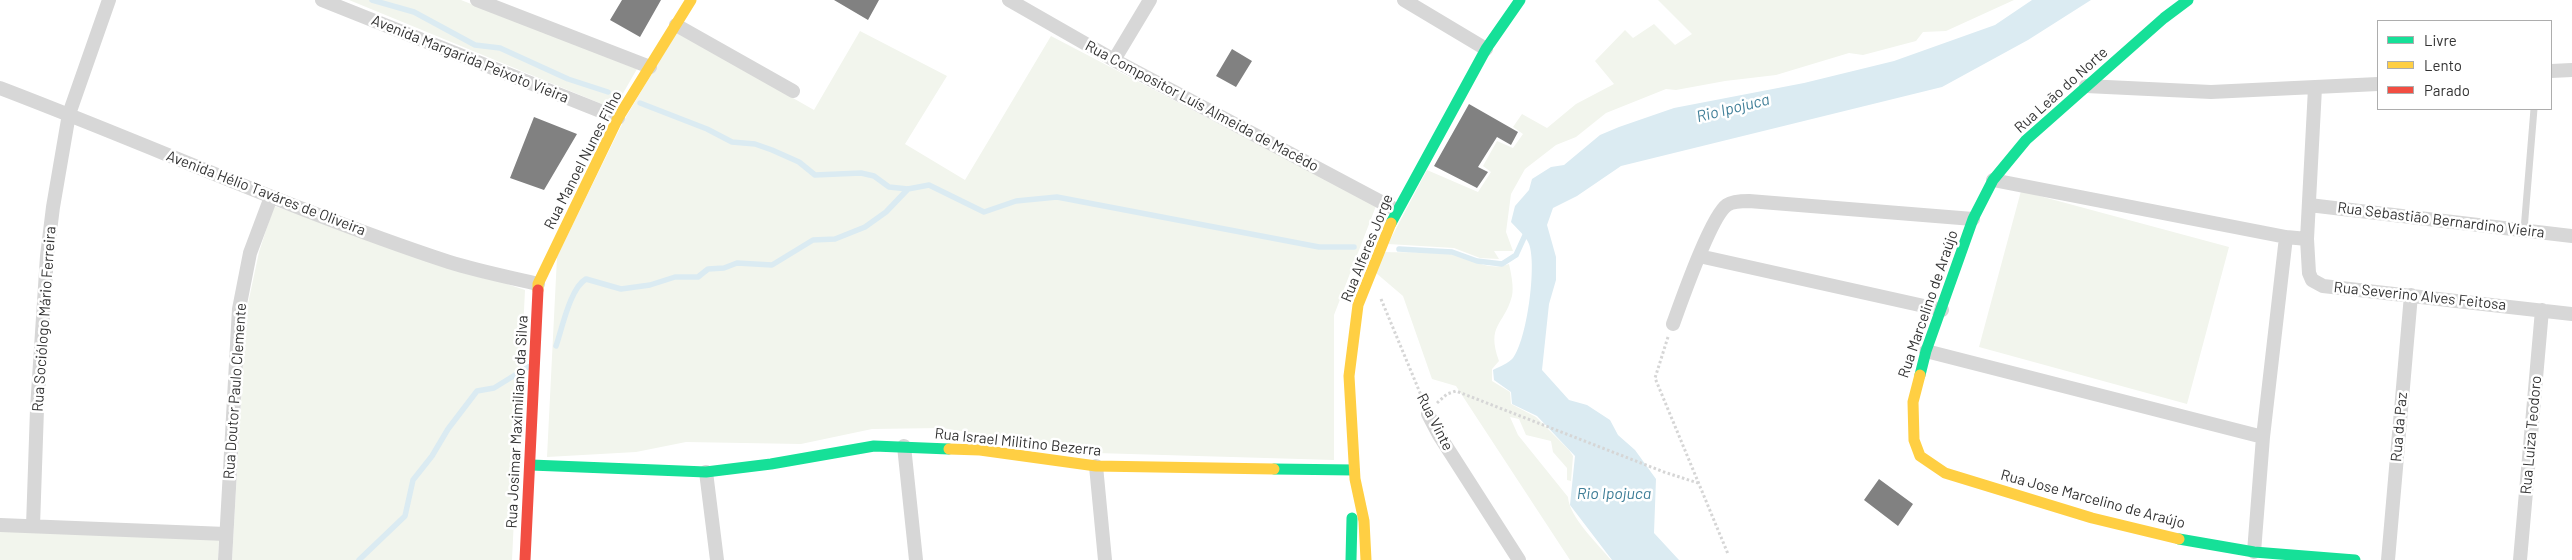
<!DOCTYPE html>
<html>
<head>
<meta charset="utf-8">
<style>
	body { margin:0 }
	#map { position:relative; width:2572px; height:560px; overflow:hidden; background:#fff; font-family:Barlow,sans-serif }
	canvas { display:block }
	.legend { position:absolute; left:2377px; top:20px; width:175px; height:90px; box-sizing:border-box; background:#fff; border:1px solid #adadad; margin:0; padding:6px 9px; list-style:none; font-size:15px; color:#333 }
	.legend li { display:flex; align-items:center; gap:10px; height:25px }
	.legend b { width:25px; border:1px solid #adadad }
</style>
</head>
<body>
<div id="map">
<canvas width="2572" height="560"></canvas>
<ul class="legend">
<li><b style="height:6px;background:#16e098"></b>Livre</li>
<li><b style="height:6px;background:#ffcf43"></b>Lento</li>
<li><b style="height:6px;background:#f24e42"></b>Parado</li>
</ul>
</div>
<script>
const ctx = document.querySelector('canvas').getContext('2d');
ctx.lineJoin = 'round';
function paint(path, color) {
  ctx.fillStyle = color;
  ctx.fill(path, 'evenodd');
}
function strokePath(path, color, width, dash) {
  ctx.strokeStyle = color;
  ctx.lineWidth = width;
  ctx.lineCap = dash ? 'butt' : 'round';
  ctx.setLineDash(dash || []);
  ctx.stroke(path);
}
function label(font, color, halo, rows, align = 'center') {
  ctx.font = font + ' Barlow,sans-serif';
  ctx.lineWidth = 5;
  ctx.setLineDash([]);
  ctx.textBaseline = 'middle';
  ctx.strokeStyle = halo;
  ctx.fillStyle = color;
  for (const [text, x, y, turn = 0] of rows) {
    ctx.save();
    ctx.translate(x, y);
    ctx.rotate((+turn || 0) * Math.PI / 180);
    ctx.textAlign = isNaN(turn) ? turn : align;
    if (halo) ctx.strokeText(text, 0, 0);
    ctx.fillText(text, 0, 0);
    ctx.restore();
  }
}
const green = new Path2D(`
	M349 0H461L637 69 614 109Z
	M1658 0H2014L1946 31 1923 32 1916 41 1863 55 1849 53 1776 75 1725 81 1676 90 1666 89 1606 113 1576 137 1556 145 1525 169 1511 194 1506 232 1513 251H1494L1499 259 1480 258 1454 248 1388 244 1427 170 1478 192 1491 172 1483 166 1497 141 1513 148 1523 134 1513 127 1522 114 1547 128 1576 104 1614 84 1595 61 1625 30 1633 38 1654 24 1675 45 1692 34Z
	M860 31 947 76 905 144 965 180 1051 36 1376 206 1334 315V460L1096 453 942 428 872 429 801 444 686 442 636 452 547 457 557 257 624 120 677 32 814 110Z
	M2021 191 2229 247 2187 404 1979 347Z
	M274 206 525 290 512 560H232L246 313 259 252Z
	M1384 252C1405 253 1429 251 1450 254 1469 258 1489 272 1509 264 1511 273 1514 287 1512 296 1504 326 1486 324 1499 361L1492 369V381L1510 392 1511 404 1536 417 1569 450 1573 456 1571 481 1567 480V468L1553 452 1551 441 1526 435 1519 419 1510 417 1518 435 1568 497C1569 517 1598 544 1611 560H1570L1456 386 1432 379 1403 296 1376 273Z
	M0 531 219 539 218 560H0Z`);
const water = new Path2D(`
	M2032 0H2091L2028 40 1942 87 1621 166 1577 196 1553 208 1547 225 1556 257V280L1549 304 1542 370 1569 400 1587 405 1610 420 1618 435 1635 450 1656 479 1654 533 1679 560H1612L1570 505 1575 456 1537 416 1512 404 1511 392 1494 380 1493 370C1499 367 1509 363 1513 358 1527 340 1537 265 1529 244 1526 236 1516 228 1511 222L1515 206 1529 190 1532 179 1551 167 1564 165 1600 135 1619 127 1674 108 1804 83 1894 61 1995 25Z`);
const stream = new Path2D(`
	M372 0 414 12 475 45 500 48 568 79 608 92
	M640 103 707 129 732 142 755 144 772 150 799 162 815 175 861 173 874 176 889 187 908 189 929 185 984 212 1016 201 1057 197 1319 247H1354
	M1399 249 1452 252 1477 261 1502 264 1516 255 1527 231
	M556 346C562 329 570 288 586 279L621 289 650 285 675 277H698L708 269 724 268 737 263 772 265 813 240 835 239 865 227 886 212 908 189
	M359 560 405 516 413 480 432 456 448 429 477 391 494 388 528 367`);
const building = new Path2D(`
	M622 0H661L640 37 610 20Z
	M834 0H879L868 20Z
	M1232 49 1252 61 1236 87 1216 76Z
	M1469 104 1518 132 1511 145 1497 137 1478 167 1488 172 1477 188 1434 166Z
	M534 117 577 134 544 190 510 178Z
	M1879 479 1913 504 1898 526 1864 500Z`);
const path = new Path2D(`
	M1381 299 1423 400
	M1668 337 1655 378 1728 554
	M1437 403 1447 394 1456 391 1664 472 1698 483`);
const lane = new Path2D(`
	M2524 230 2534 109`);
const street = new Path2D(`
	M322 0 618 118
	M477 0 650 67
	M1009 0 1114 60 1396 210
	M1404 0 1486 49
	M676 25 793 91
	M1114 60 1150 0
	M2551 71 2572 70
	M2086 86 2211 92 2378 84
	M0 88C150 145 297 212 449 262 478 271 508 277 538 284
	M2315 88 2307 239 2309 273 2312 280 2323 286 2572 314
	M1993 180 2286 237 2307 239
	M2309 205 2572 236
	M1699 256 1942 310
	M1673 324C1681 302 1711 216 1727 205 1733 201 1743 201 1749 201L1973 219
	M1926 351 2263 437
	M1428 414 1439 435 1519 560
	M904 446 916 560
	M1096 466 1105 560
	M706 472 717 560
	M0 525 226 534
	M33 526 37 409 47 256 53 207 69 114 109 0
	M2254 552 2263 437 2286 237
	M225 560 239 309 250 253 271 197
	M2388 560 2411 295
	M2520 560 2542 310`);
const fast = new Path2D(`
	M1391 223 1486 49 1520 0
	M1920 375 1926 351 1973 219 1993 180 2026 140 2164 18 2188 0
	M531 465 706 472 771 464 874 446 949 449
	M1274 469 1354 470
	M2179 539 2254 552 2355 560
	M1351 560 1352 518`);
const slow = new Path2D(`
	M538 290V284L618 118 691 0
	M1920 375 1913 402 1914 440 1920 456 1945 473 2092 518 2179 539
	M949 449 980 450 1096 466 1274 469
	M1366 560 1364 521 1355 479 1349 376 1358 305 1391 223`);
const jam = new Path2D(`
	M525 560 538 290`);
const streetNames = [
	["Avenida Margarida Peixoto Vieira",470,59,22],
	["Rua Leão do Norte",2061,90,-42],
	["Rua Compositor Luís Almeida de Macêdo",1202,106,28],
	["Rua Manoel Nunes Filho",583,160,-63],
	["Avenida Hélio Taváres de Oliveira",266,193,21],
	["Rua Sebastião Bernardino Vieira",2441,220,7],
	["Rua Alferes Jorge",1367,248,-68],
	["Rua Severino Alves Feitosa",2420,296,6],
	["Rua Marcelino de Araújo",1928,304,-71],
	["Rua Sociólogo Mário Ferreira",44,319,-86],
	["Rua Doutor Paulo Clemente",235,391,-86],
	["Rua Josimar Maximiliano da Silva",517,422,-87],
	["Rua Vinte",1435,422,63],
	["Rua da Paz",2399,427,-85],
	["Rua Luiza Teodoro",2531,435,-85],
	["Rua Israel Militino Bezerra",1018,442,6],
	["Rua Jose Marcelino de Araújo",2093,499,15]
];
const waterNames = [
	["Rio Ipojuca",1733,108,-14],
	["Rio Ipojuca",1614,494]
];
paint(green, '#f2f5ed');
paint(water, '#dbebf2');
strokePath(stream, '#dbebf2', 5.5);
paint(building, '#818181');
strokePath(path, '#d6d6d6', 3, [2.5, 2.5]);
strokePath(lane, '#d7d7d7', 7);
strokePath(street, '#d7d7d7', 14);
strokePath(fast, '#16e098', 11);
strokePath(slow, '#ffcf43', 11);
strokePath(jam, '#f24e42', 11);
label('15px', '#333', '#fff', streetNames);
label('italic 16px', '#3f7e97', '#fff', waterNames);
</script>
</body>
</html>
